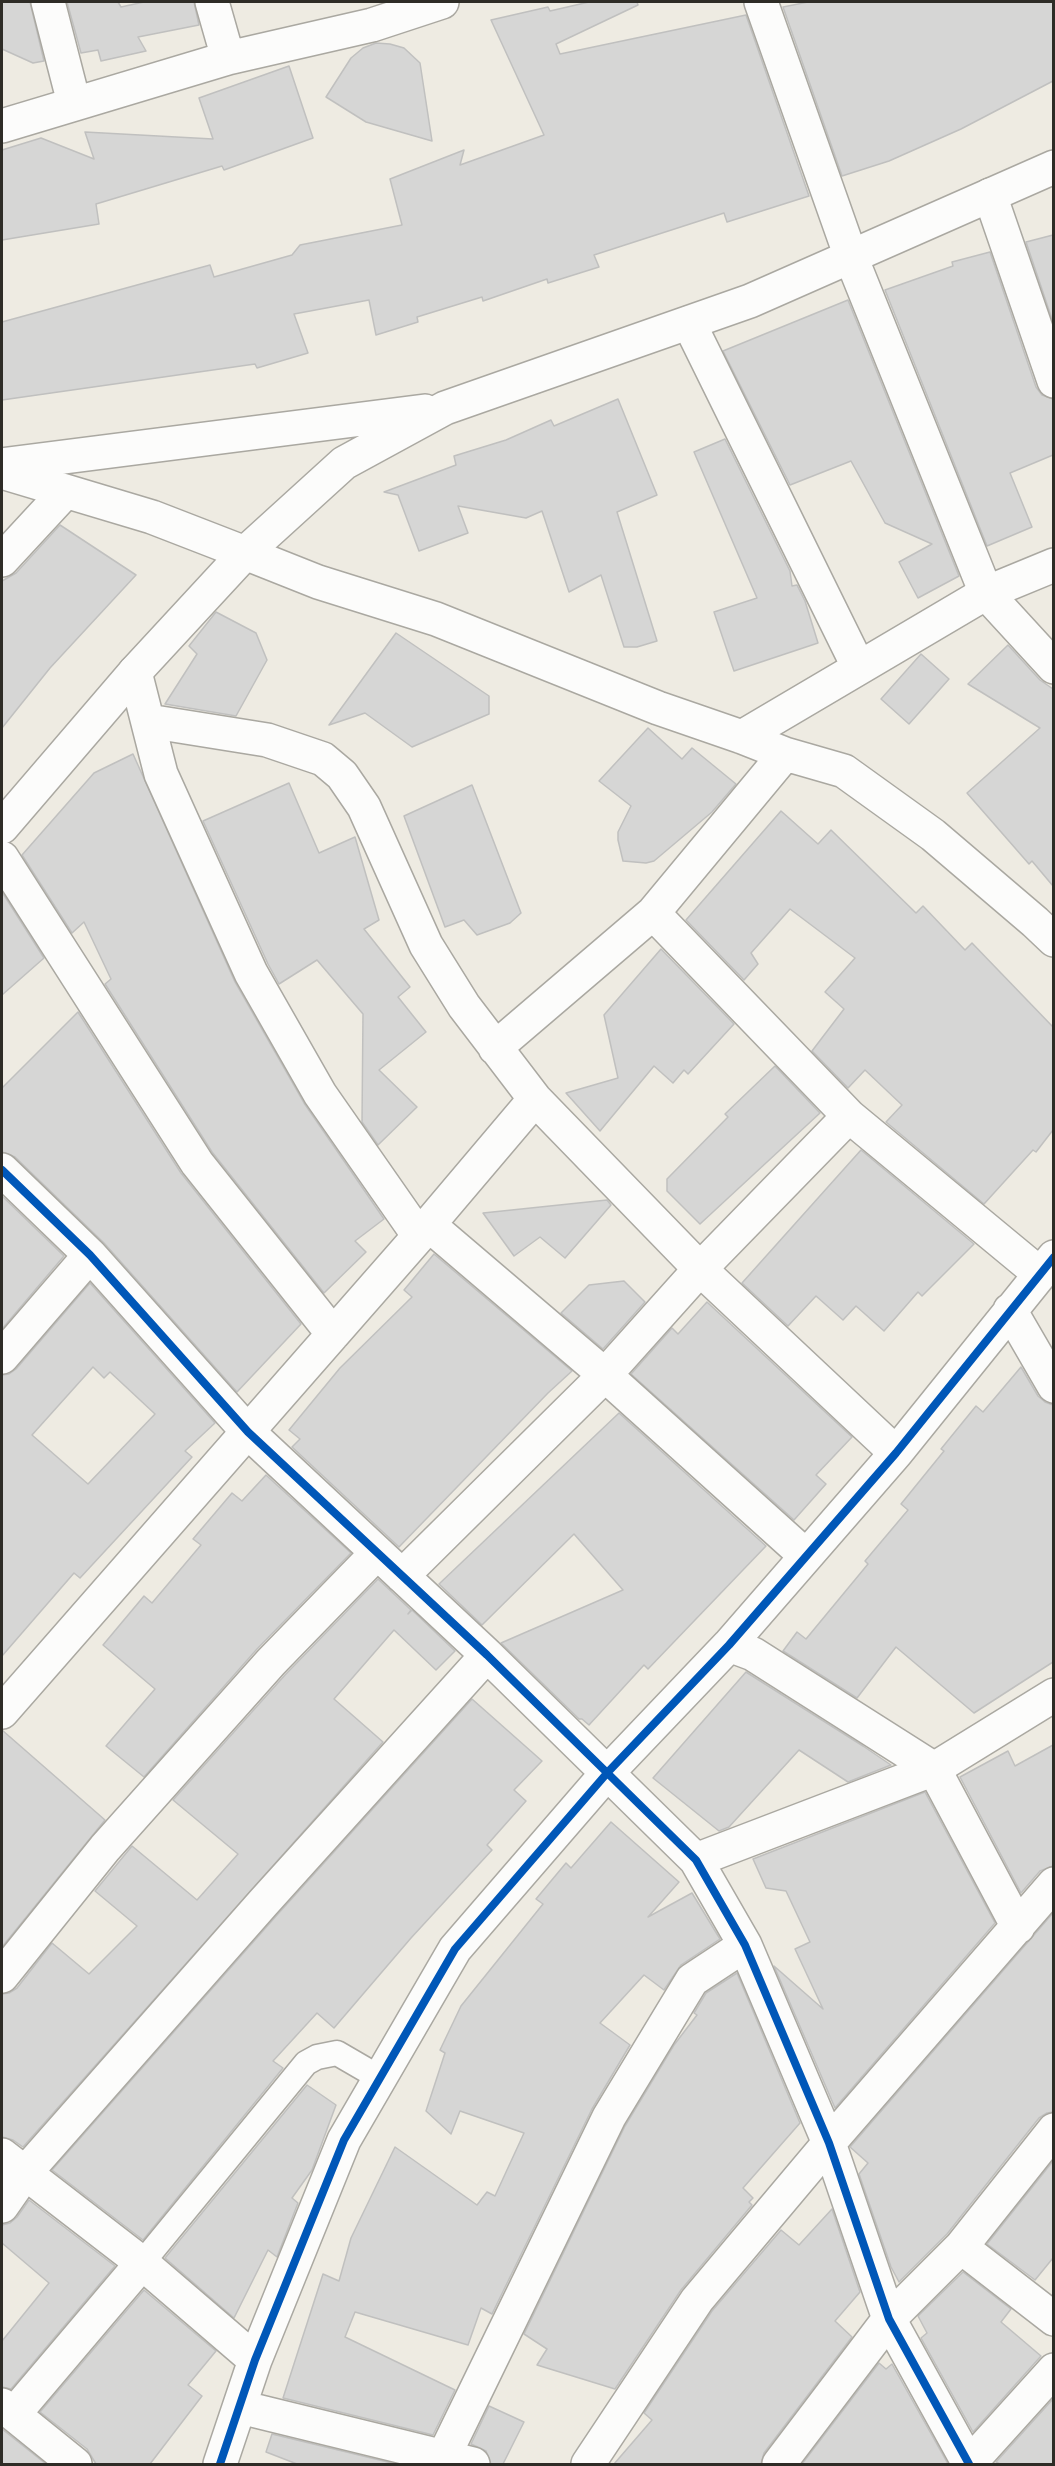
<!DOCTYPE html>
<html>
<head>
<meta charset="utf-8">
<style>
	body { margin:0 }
	#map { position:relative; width:1055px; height:2466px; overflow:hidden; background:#eeebe2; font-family:Montserrat,sans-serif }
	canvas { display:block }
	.frame { position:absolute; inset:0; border:3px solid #2e2c26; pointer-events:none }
</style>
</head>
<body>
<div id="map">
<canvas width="1055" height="2466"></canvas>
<div class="frame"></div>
</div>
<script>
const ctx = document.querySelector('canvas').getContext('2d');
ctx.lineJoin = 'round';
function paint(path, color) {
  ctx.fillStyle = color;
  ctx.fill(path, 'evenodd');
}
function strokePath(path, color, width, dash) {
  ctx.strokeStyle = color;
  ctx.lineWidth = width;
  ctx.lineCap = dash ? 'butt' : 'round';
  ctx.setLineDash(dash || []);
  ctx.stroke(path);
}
const building = new Path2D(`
	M2 2H30L44 61 33 63 2 49Z
	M67 2H118L121 7 144 2H194L199 25 138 37 146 51 101 61 98 50 81 53Z
	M589 2H637L638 5 556 44 560 54 746 15 809 196 727 222 724 213 594 255 599 267 548 283 547 279 483 301 482 297 417 317 418 322 376 335 369 300 294 314 308 353 257 368 255 364 2 400V322L210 265 214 277 292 255 300 245 402 225 390 179 464 150 460 165 544 135 491 20 548 7 550 11Z
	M808 2H1053V81L961 129 889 161 842 176 783 7Z
	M376 43 390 44 404 48 420 63 432 141 366 122 326 97 351 58 363 48Z
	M289 66 313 138 224 170 222 166 96 204 99 224 2 240V150L41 138 94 159 85 132 213 139 199 98Z
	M1053 235V322L1026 242Z
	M990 252 1036 387 1042 395 1053 399V455L1010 473 1032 527 987 546 885 290 953 266 952 262Z
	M848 300 959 576 918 598 899 562 932 544 885 523 851 461 790 485 723 351Z
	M618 399 657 495 617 512 657 641 637 647H624L601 575 569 592 542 511 526 518 458 506 468 533 419 551 398 495 384 492 456 465 454 456 506 440 551 420 554 426Z
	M725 439 790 571 792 586 797 585 805 601 818 643 734 671 714 612 757 598 694 452Z
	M60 525 136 575 50 668 2 728V581L16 573Z
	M216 612 256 633 267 660 236 716 165 704 197 654 189 646Z
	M396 633 489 696V714L412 747 365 713 329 725Z
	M1008 645 1040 680 1053 689V886L1032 861 1029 864 967 793 1040 728 968 684Z
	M921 654 949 679 909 724 881 699Z
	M648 728 682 759 692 748 736 784 712 812 654 861 646 863 623 861 618 840V832L631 806 599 781Z
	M133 754 235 982 304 1103 384 1219 355 1241 366 1252 324 1293 212 1152 105 984 111 979 84 922 72 933 22 855 94 773Z
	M289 783 319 853 355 837 379 920 364 929 410 987 398 997 426 1032 379 1070 417 1107 378 1145 362 1122 363 1014 317 960 279 984 268 964 203 821Z
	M472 785 521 913 510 923 477 935 464 920 445 927 404 816Z
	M781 811 818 844 831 830 916 913 923 906 965 950 972 943 1053 1027V1130L1036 1152 1033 1150 984 1204 886 1122 902 1105 865 1070 848 1088 812 1051 844 1009 825 992 855 958 790 909 751 953 758 964 744 980 686 920Z
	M2 892 44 958 2 995Z
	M661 949 734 1024 688 1074 684 1070 673 1083 654 1066 600 1131 566 1093 618 1078 604 1015Z
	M78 1012 181 1173 301 1324 237 1392 104 1243 15 1157 2 1152V1088Z
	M775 1066 820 1113 700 1224 667 1191V1179L728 1117 725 1114Z
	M861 1150 974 1244 922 1296 918 1292 884 1331 856 1306 843 1320 816 1296 788 1326 742 1283Z
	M2 1196 64 1256 2 1329Z
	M607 1200 611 1205 565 1258 540 1237 514 1256 483 1213Z
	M434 1254 572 1371 548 1393 399 1547 292 1447 300 1439 289 1430 340 1368 412 1297 404 1290Z
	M624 1281 645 1302 603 1349 561 1313 589 1285Z
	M90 1283 215 1423 185 1451 192 1457 80 1578 74 1573 2 1656V1375L9 1374 16 1369ZM93 1367 104 1378 110 1372 155 1414 88 1484 32 1435Z
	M707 1302 852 1437 816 1475 826 1484 794 1520 631 1374 672 1328 678 1334Z
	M1021 1367 1038 1396 1045 1402 1053 1405V1662L974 1713 896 1647 857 1698 783 1651 797 1632 806 1639 868 1564 865 1561 908 1510 901 1504 944 1451 941 1449 976 1406 983 1412Z
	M619 1413 766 1546 648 1669 644 1665 589 1725 582 1719H579L501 1643 623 1590 574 1534 482 1625 439 1584Z
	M266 1475 351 1553 257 1649 144 1777 106 1746 155 1689 103 1645 144 1596 152 1603 201 1545 193 1539 232 1493 242 1501Z
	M378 1579 411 1610 408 1614 412 1610 455 1651 436 1670 394 1630 334 1699 383 1742 23 2147 13 2140 2 2137V1994L9 1993 17 1988 52 1943 89 1974 137 1926 95 1891 132 1846 197 1900 238 1854 173 1800 285 1675Z
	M746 1672 863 1746 891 1765 848 1782 799 1750 729 1827 719 1831 653 1778Z
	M472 1699 542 1761 514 1790 526 1801 487 1845 492 1850 411 1938 334 2028 317 2013 273 2061 283 2068 143 2240 52 2170 277 1915Z
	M2 1730 105 1820 2 1947Z
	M1053 1745V1866L1040 1871 1021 1893 960 1777 1008 1751 1015 1766Z
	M925 1792 995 1923 835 2108 774 1966 823 2009 795 1949 810 1942 786 1891 766 1888 753 1859Z
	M611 1822 679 1882 648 1917 692 1893 720 1939 681 1965 664 1990 644 1975 600 2023 630 2045 592 2109 492 2314 481 2308 468 2345 355 2312 345 2337 455 2390 433 2435 283 2398 323 2274 339 2281 351 2238 395 2147 477 2205 487 2192 495 2196 524 2133 460 2111 451 2134 426 2111 445 2053 440 2050 461 2006 543 1904 536 1899 566 1863 571 1868Z
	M1053 1913V2112L1047 2113 1039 2118 947 2234 899 2282 891 2267 859 2174 868 2163 850 2147Z
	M737 1973 800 2123 743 2188 753 2198 749 2202 752 2205 681 2290 615 2389 537 2365 547 2349 524 2334 625 2126 674 2045 697 2015 694 2013 706 1993Z
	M307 2085 336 2105 312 2170 292 2198 298 2203 277 2257 268 2250 234 2318 165 2258Z
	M1053 2161V2258L1035 2280 987 2244Z
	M29 2200 115 2266 11 2389 2 2387V2341L49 2283 2 2243V2225L10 2223 17 2217Z
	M832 2209 860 2292 835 2321 852 2337 764 2453 761 2464H614L652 2420 644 2413 712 2311 781 2230 799 2245Z
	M963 2272 1011 2309 1001 2322 1041 2356 973 2432 921 2338 927 2333 918 2316Z
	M144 2290 216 2351 188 2385 202 2396 150 2464H96L87 2449 40 2412Z
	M879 2363 886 2369 892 2364 948 2464H802Z
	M1053 2399V2464H1000L996 2462Z
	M489 2406 524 2422 503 2464H491L486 2451 471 2444Z
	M2 2429 46 2464H2Z
	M272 2434 396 2464H297L266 2452Z`);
const lane = new Path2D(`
	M142 2263 306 2063 317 2057 337 2053 380 2078`);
const street = new Path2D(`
	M48 2 74 103
	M212 2 228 58
	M761 2 851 257 986 593 1054 667
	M2 126 228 58 372 25 442 2
	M990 195 1054 381
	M689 323 859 668
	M245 553 318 582 436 619 658 708 742 737 785 754 844 771 933 835 1035 922 1054 940
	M2 560 65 492
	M135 672 161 774 251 973 320 1094 419 1236
	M148 721 267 740 323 759 342 775 364 807 426 945 464 1006 535 1099 700 1269 896 1453
	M742 737 986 593 1054 565
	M2 858 197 1163 333 1334
	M653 913 849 1116 1040 1274
	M495 1048 653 913 785 754
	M2 1170 90 1255 248 1432 487 1655 696 1860 745 1945 829 2143 889 2319 969 2464
	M429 1225 605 1375 806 1556
	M1010 1310 1054 1386
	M2 1357 90 1255
	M402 1576 605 1375 700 1269 849 1116
	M729 1645 753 1654 934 1769 1018 1927
	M2 1712 419 1236 535 1099
	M696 1860 934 1769 1054 1695
	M2 1976 105 1848 271 1662 377 1553
	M2 2155 142 2263 255 2360
	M2 2206 25 2173 263 1903 487 1655
	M961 2247 1054 2319
	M2 2405 75 2464
	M240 2407 473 2464
	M14 2414 142 2263
	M443 2458 609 2117 692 1980 745 1945
	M220 2464 255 2360 344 2140 455 1949 608 1772 729 1645 896 1453 1054 1257
	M588 2464 697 2300 829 2143 1054 1884
	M779 2464 889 2319 961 2247 1054 2130
	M969 2464 1054 2370`);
const secondary = new Path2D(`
	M2 465 425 411
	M2 472 152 517 245 553
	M2 827 135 672 245 553 344 463 445 408 750 301 1054 167`);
const cycleway = new Path2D(`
	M2 1170 90 1255 248 1432 487 1655 696 1860 745 1945 829 2143 889 2319 969 2464
	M220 2464 255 2360 344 2140 455 1949 608 1772 729 1645 896 1453 1054 1257`);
paint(building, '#d6d6d5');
strokePath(building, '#c0c0bf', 1.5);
strokePath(lane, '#aaa8a1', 27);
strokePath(street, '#aaa8a1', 36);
strokePath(secondary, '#aaa8a1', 36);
strokePath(lane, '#fcfcfb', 24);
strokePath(street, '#fcfcfb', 33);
strokePath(secondary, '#fcfcfb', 33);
strokePath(cycleway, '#0057b8', 8);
</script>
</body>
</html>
